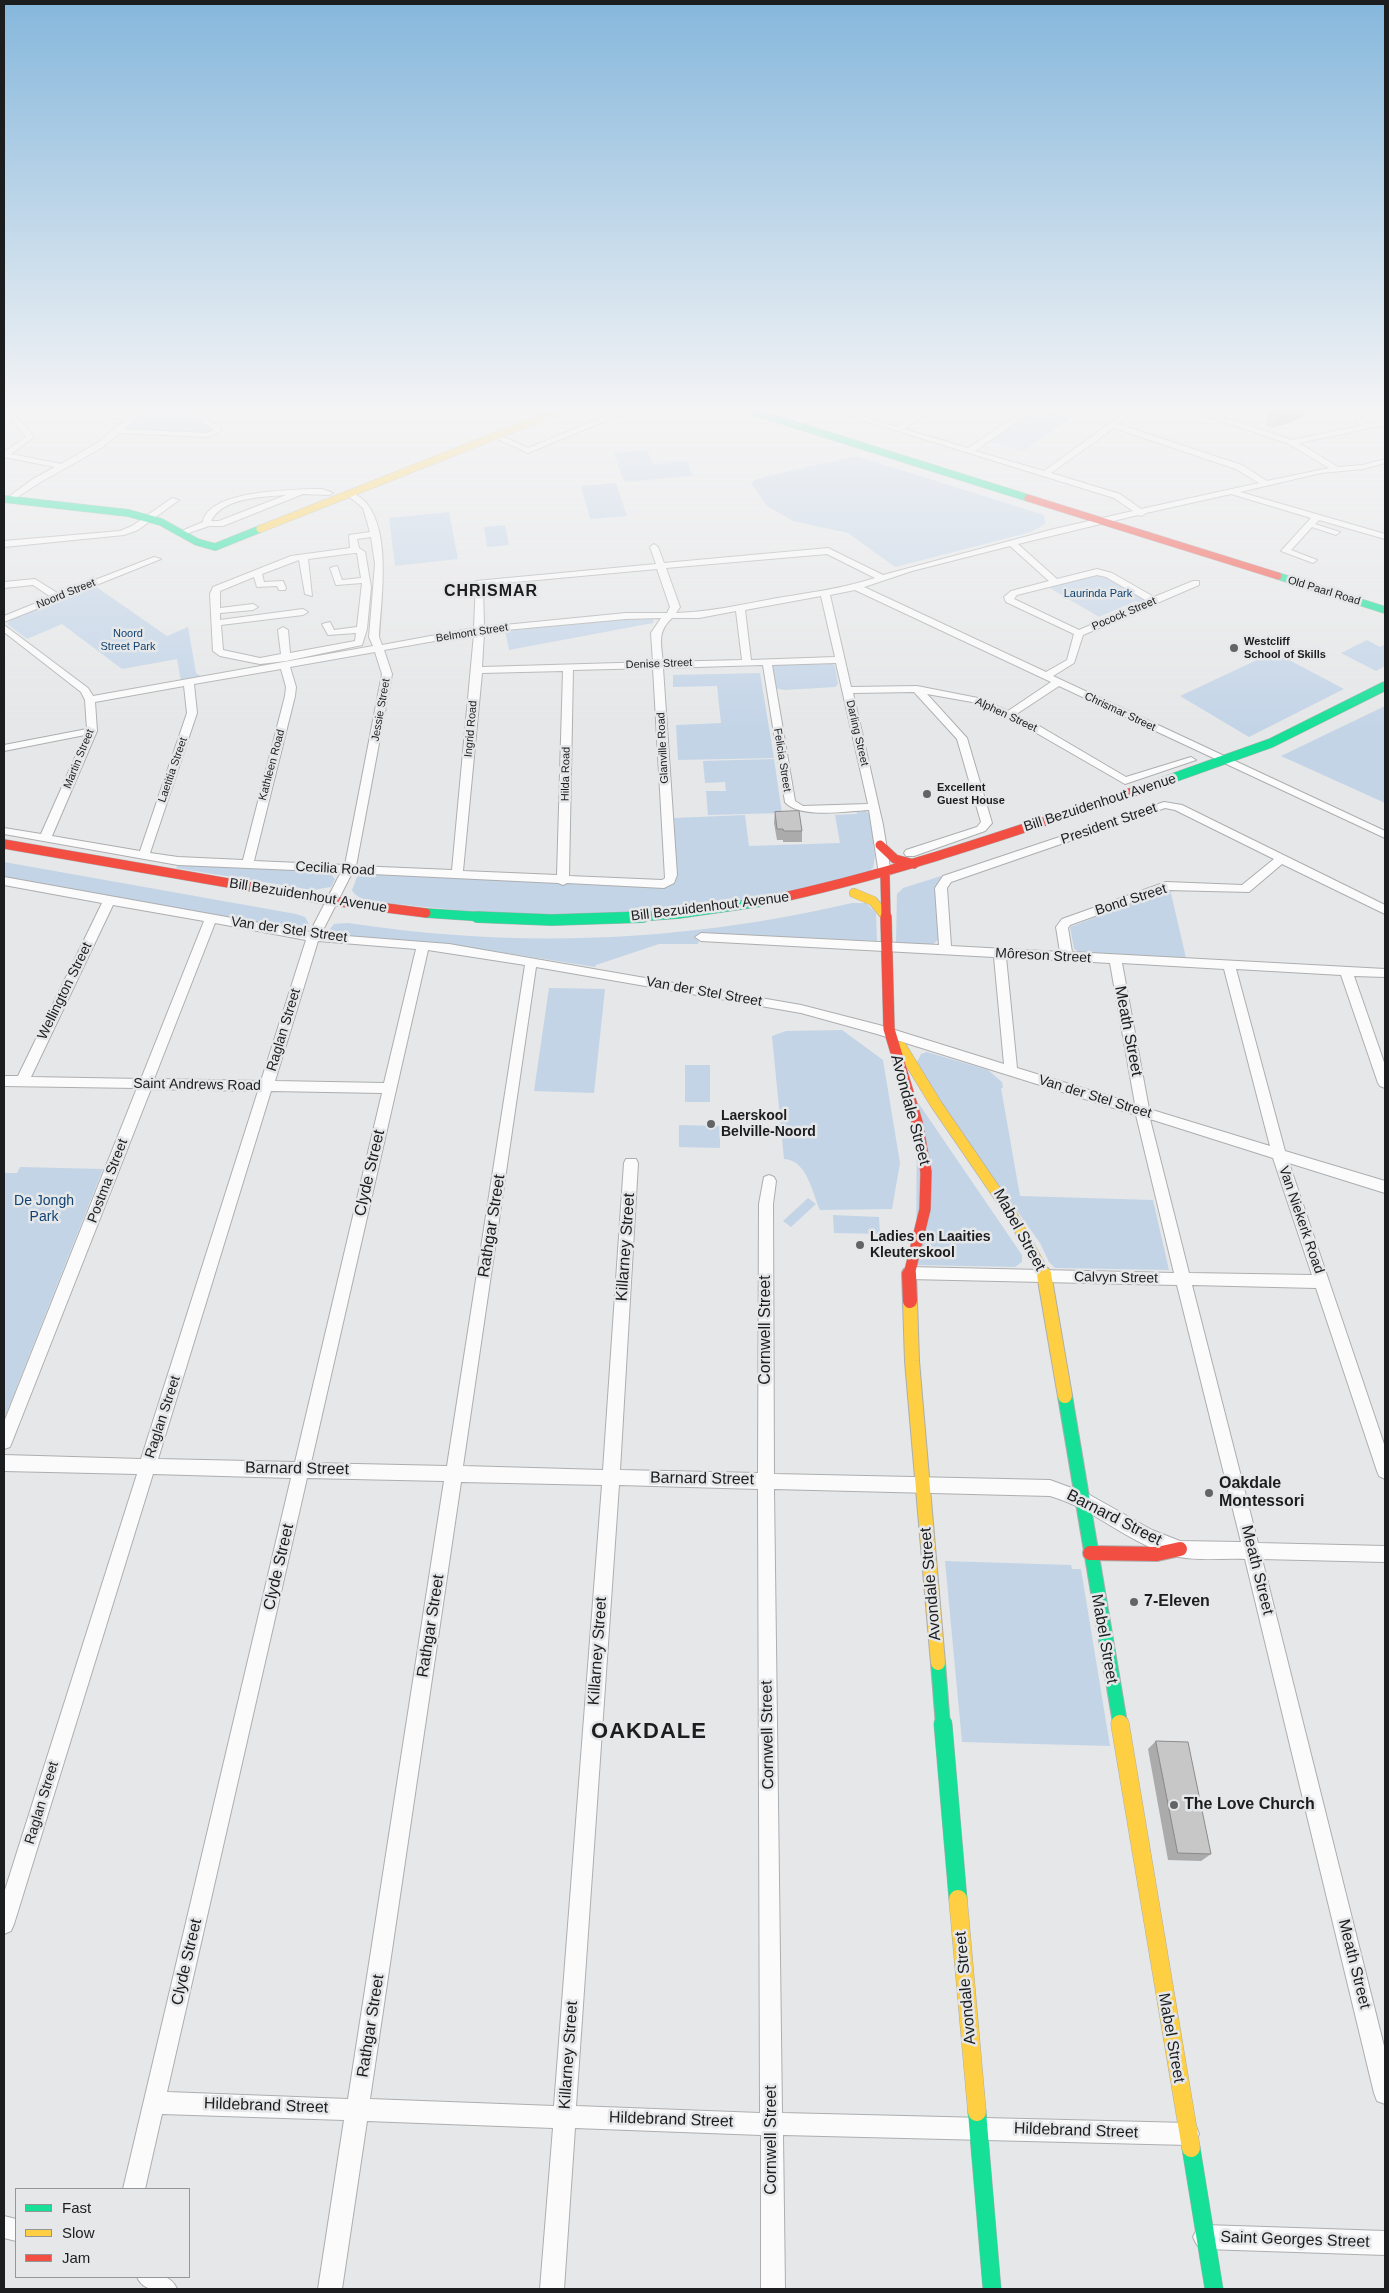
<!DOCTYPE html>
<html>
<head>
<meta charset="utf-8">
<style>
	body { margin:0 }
	#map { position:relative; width:1389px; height:2293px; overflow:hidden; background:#e6e7e8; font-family:Helvetica,sans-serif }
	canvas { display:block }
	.frame { position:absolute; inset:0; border:5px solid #1c1d1e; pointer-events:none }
	.legend { position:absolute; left:15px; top:2188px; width:175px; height:90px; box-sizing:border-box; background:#e5e7e9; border:1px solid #959698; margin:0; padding:6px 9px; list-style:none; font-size:15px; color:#1c1d1e }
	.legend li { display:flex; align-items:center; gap:10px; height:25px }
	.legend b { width:25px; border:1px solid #959698 }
</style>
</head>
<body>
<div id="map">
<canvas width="1389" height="2293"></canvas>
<div class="frame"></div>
<ul class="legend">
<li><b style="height:6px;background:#16e098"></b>Fast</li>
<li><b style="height:6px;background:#ffcf43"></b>Slow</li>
<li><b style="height:6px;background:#f24e42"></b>Jam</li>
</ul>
</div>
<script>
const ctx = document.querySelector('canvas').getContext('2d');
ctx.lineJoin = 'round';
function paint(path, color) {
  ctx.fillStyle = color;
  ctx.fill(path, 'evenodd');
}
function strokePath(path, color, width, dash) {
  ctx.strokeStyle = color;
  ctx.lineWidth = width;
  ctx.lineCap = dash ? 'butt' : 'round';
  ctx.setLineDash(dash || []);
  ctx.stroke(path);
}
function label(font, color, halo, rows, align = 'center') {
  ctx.font = font + ' Helvetica,sans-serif';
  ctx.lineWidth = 5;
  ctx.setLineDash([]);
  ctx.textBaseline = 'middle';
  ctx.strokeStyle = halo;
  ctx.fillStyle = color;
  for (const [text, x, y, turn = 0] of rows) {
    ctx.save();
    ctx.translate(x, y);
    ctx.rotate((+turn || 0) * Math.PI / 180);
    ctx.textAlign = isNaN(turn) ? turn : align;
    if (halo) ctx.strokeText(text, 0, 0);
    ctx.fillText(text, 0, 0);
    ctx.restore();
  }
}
const green = new Path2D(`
	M145 410H185L197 420 213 428 214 431 205 433 126 431 122 428Z
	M1034 410 1080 412 1023 451 989 441Z
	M647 450 653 464 687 461 693 476 624 482 614 453Z
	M857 456 1044 515 1045 524 1031 532 895 567 848 533 793 521 767 506 751 483 755 480 767 476Z
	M616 483 627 516 590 519 581 486Z
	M449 512 458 559 395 566 389 518Z
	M505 525 509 545 487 547 484 527Z
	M1094 574 1106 576 1146 601 1141 604 1136 601 1099 617 1048 587Z
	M95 586 167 636 188 627 196 673 202 677 181 681 177 659 122 669 62 624 27 639 7 624 10 620Z
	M652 619 654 621 653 623 509 650 505 631 620 620Z
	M1367 640 1380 647 1385 644V666L1376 671 1341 653Z
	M1274 652 1344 689 1249 737 1180 696Z
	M832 664 835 666 838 684 835 687 784 690 775 688 771 667 774 665Z
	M760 673 774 758 678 760 676 725 721 723 717 686 673 687V675Z
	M1385 706V803L1281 756Z
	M774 759 782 813 708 815 706 791H726L725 782 705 783 703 761Z
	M856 810H864L869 814 876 845H873L875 856 873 868 868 872C840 882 811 887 783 893 660 918 532 920 408 905 396 904 356 903 352 890L357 877 364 874 666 888 672 885 676 880 674 818 745 815 749 846 840 843 835 815 857 814Z
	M4 862 296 914 305 917 309 924 305 929 299 931 4 878Z
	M179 864 329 872 335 879 331 887 313 890 176 868Z
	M941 876 944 877 936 888 938 940 932 945 896 942 897 894 903 888Z
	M1170 889 1186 958 1082 953 1074 949 1070 927Z
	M852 903H866L876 913 877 941 700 933 696 936 699 940 698 944H659L596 965 595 967 442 943 338 935 330 929 334 924 348 923C519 949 684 942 852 903Z
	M549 988 605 989 594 1093 534 1091Z
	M842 1030 883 1060 900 1163 892 1209 820 1210C812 1192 807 1160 784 1159L772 1036 786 1031Z
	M927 1052 988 1070 1002 1082 1003 1088H1001L1020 1196 1153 1200 1169 1270 1055 1268 1049 1262 1040 1243 932 1092 917 1062 921 1054Z
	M685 1065H710V1102H685Z
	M917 1101 1022 1255V1262L1015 1267 916 1265Z
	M679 1125 720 1126V1148L679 1147Z
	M20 1167 103 1169 4 1419V1173H17Z
	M808 1198 816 1204 791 1227 783 1221Z
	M833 1215 879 1217 880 1234 834 1233Z
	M945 1561 1071 1565 1072 1569H1081L1110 1746 962 1742Z`);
const street = new Path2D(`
	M4 410H11L34 437 11 454 61 464 97 443 126 420 109 418 96 410 130 416 137 410H145L124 429 206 433 214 430 186 410C199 410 208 421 220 426L222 431 207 437 119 433 103 447 39 483 10 502H7V498L33 479 55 467 4 457V452L26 437Z
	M830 410H842L897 427 923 410H932L904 429 968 448 1025 410H1034L975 451 1044 471 1128 410H1136L1118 424 1242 465 1267 481 1329 468 1289 444 1190 410H1202L1292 440 1360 426 1351 410H1358L1367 424 1385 421V425L1299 443 1338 467 1363 465 1385 459V463L1363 469 1321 473 1240 492 1385 534V539L1319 520 1315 524 1340 532 1336 535 1312 527 1291 550 1317 560 1313 563 1281 551 1311 518 1231 494 1146 513 1142 516 1138 515 1018 544 1057 579 1097 569 1112 573 1154 597 1193 581H1199V585L1083 635 1074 663 1053 676 1385 831V838L1059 686 1015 715 1041 727 1126 777 1191 757 1196 760 1125 784 1033 731 972 702 927 694 967 738 992 823 985 831 914 856H906L904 853 906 850 977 827 981 822 957 739 914 692 853 693 883 825 891 874 885 878 879 874 869 810C848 811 799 819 785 802L763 665 663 668 677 875 674 883 664 888 567 883 563 885 558 883 352 873 321 934 449 944 801 1005 879 1025 1004 1064 994 957 701 941 695 937 701 933 939 945 935 888 943 876 1164 802 1182 805 1385 905V914L1282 864 1249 892 1167 890 1070 925 1068 928 1072 952 1385 969V977L1354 976 1385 1065V1088L1380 1086 1378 1083 1341 975 1236 969 1285 1151 1385 1181V1193L1289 1163 1385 1447V1479L1379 1476 1377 1471 1316 1288 1192 1285 1258 1543 1385 1546V1562L1262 1559 1385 2050V2104L1377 2101 1374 2093 1245 1559C1224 1558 1200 1561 1179 1557 1132 1547 1096 1509 1050 1496L774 1489 782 2113 1188 2123 1196 2126 1199 2134 1196 2142 1188 2145 783 2135 785 2289H761V2135L575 2128 564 2289H540L553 2128 367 2121 342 2289H318L344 2120 162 2114 145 2189H123L291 1478 153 1474 14 1924 11 1931 4 1934V1893L137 1474 4 1471V1455L141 1459 258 1091 151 1089 12 1442 10 1447 4 1449V1422L137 1088 4 1086V1076H18L102 903 4 885V877L310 932 341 872 178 865 4 834V828L41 834 85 735 4 751V745L87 729 85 700 81 692 4 632V625L88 688 93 696 373 646 369 637 375 564 371 537 357 539 359 548 365 552 371 587 367 629 362 645 286 661 260 664 220 656 213 651 210 594 213 587 291 556 350 548 349 535 370 532 363 508 346 494 350 492C396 508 381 599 379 637L382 645 474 628 476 581 656 564 650 547 654 544 658 547 664 563 828 548 883 575 1054 529 1133 511 1114 498ZM1114 428 1236 469 1259 483 1141 509 1120 494 1051 473ZM1010 546 1049 581 1011 591 1004 597 1006 602 1074 634 1067 660 1046 672 864 587 912 571ZM354 553H357L361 578 342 580 337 566 330 568 336 585 362 583 357 627 334 630 330 622 322 624 328 635 356 633 355 641 290 653 288 630 283 627 278 630 281 654 260 658 223 650 221 625 303 615 308 612 303 609 220 620V613L253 610 258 607 253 604 220 608V591L254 577 257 587 277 586 279 590H285L286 588 283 581 264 582 262 574 299 560 305 594 312 596 308 559ZM827 554 875 578C841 589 807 593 772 599 740 605 709 612 676 613L680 607 666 568ZM657 569 670 607 667 613H626L484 627 483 585ZM1097 575 1106 577 1147 601 1079 630 1014 599 1017 595ZM855 590 1051 682 1008 711 978 698 917 686 851 687 830 595ZM821 596 835 657 751 660 745 610ZM736 611 742 660 663 662C661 643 657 632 672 618H699ZM661 618 651 633 653 662 482 667 484 632 626 619ZM474 634 452 870 356 866 392 674 384 650ZM375 652 382 674 345 865 254 861 295 696 296 687 290 667ZM836 663 868 804 803 806 795 801 772 665ZM653 668 665 878 662 880 569 876 573 670ZM281 669 286 687 285 696 243 860 178 857 150 853 197 713 194 684ZM563 671 557 875 463 871 482 673ZM184 686 187 713 140 851 52 836 97 731 95 702ZM1165 808 1175 810 1274 859 1242 885 1166 882 1062 919 1056 927 1060 952 951 946 947 888 951 882ZM113 905 204 921 141 1079 31 1077ZM215 923 306 940 261 1081 154 1079ZM318 941 416 949 384 1083 275 1081ZM428 950 525 965 447 1466 311 1463ZM1006 957 1110 963 1135 1104 1017 1068ZM1122 963 1224 969 1270 1146 1149 1109ZM536 967 801 1013 877 1034 1136 1115 1174 1273 909 1267 904 1269 902 1273 904 1277 909 1279 1177 1285 1241 1542 1180 1541 1152 1530 1088 1494 1050 1480 774 1474 773 1204 776 1181 774 1177 769 1175 764 1177 759 1204 758 1473 620 1470 638 1163 636 1159H626L624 1163 603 1470 463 1466ZM271 1091 382 1093 295 1462 158 1459ZM1150 1119 1273 1158 1312 1275 1189 1273ZM307 1478 444 1481 348 2099 167 2092ZM461 1482 602 1485 554 2106 370 2099ZM619 1485 758 1489 760 2113 576 2106Z
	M618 411 625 413 528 453 491 436 498 434 528 448Z
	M312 489H322L333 493 329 495 303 494 223 526H209L183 535 179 532 203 522C208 491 288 490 312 489ZM286 495 219 521H211C223 497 263 497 286 495Z
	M172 498 179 500 138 530 124 535 4 547V541L120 531 132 526Z
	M154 557 161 559 4 622V616L51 597 33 585 4 588V582L35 579 59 594Z
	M4 2216 16 2219V2241L4 2238Z
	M1205 2225 1385 2231V2255L1205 2249 1197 2245 1193 2237 1197 2229Z
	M137 2277C153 2276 170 2272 177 2289 161 2290 144 2293 137 2277Z`);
const fastFar4 = new Path2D(`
	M748 410 1028 498
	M4 499 128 513 161 522 197 542 215 547 260 529
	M1278 576 1385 610`);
const fastFar3 = new Path2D(`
	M1156 784 1271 743 1385 686
	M426 913 500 918
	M621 918 678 914 761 902`);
const fastFar2 = new Path2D(`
	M477 917 552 920 643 917`);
const fastFar1 = new Path2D(`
	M1065 1396 1120 1723
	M938 1663 943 1726`);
const fast = new Path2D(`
	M943 1724 958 1899
	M977 2112 992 2289
	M1191 2148 1214 2289`);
const slowFar4 = new Path2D(`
	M260 529 561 410`);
const slowFar3 = new Path2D(`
	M854 893 873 901 886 917`);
const slowFar2 = new Path2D(`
	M901 1047 936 1104 1010 1212 1045 1275`);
const slowFar1 = new Path2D(`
	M1044 1274 1065 1396
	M910 1301 912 1361 938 1663
	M1120 1723V1726`);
const slow = new Path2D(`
	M1120 1724 1191 2148
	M958 1899 977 2112`);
const jamFar3 = new Path2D(`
	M1028 498 1278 576`);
const jamFar2 = new Path2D(`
	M4 844 332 901 426 913
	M880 845 895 859 914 864
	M885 874 886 918
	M761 902C896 874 1025 828 1156 784`);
const jamFar1 = new Path2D(`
	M886 917 889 1029 917 1122 926 1172 925 1209 909 1275`);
const jam = new Path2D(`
	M909 1274 910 1301
	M1090 1553 1157 1554 1180 1549`);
const wall = new Path2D(`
	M1268 410H1314L1290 423 1273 427 1267 426V415Z
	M775 812 802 831V842H783V840H777L774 823Z
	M1156 1741 1211 1854 1201 1861 1168 1860 1148 1749Z`);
const shadedWall = new Path2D(`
	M1292 410H1314L1290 423 1273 427 1277 414Z`);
const building = new Path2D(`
	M1271 410H1292L1277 414 1271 413Z
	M799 811 802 831H784L783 829H777L775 812Z
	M1156 1741 1188 1742 1211 1854 1178 1853Z`);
const markers = [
	[1234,648,5,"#636465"],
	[927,794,5,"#636465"],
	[711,1124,5,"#636465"],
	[860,1245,5,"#636465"],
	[1209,1493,5,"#636465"],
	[1134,1602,5,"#636465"],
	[1174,1805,5,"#636465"]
];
const farStreetnames = [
	["Old Paarl Road",1324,591,17],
	["Noord Street",66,594,-22],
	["Pocock Street",1124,614,-23],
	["Belmont Street",472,633,-9],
	["Denise Street",659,664,-2],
	["Jessie Street",381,710,-80],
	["Chrismar Street",1120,712,25],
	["Alphen Street",1006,715,25],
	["Ingrid Road",471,729,-85],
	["Darling Street",857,733,77],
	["Glanville Road",663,748,-93],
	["Martin Street",79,759,-68],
	["Felicia Street",782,760,81],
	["Kathleen Road",272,765,-75],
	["Laetitia Street",173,770,-71],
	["Hilda Road",566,774,-89]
];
const farParknames = [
	["Laurinda Park",1098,594],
	["Noord",128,634],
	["Street Park",128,647]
];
const farPoinames = [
	["Westcliff",1244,642],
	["School of Skills",1244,655],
	["Excellent",937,788],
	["Guest House",937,801]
];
const streetNames = [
	["Bill Bezuidenhout Avenue",1100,803,-18],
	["President Street",1109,824,-19],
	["Cecilia Road",335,869,3],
	["Bill Bezuidenhout Avenue",308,896,9],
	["Bond Street",1131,900,-18],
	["Bill Bezuidenhout Avenue",710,907,-7],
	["Van der Stel Street",289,930,8],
	["Môreson Street",1043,956,3],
	["Wellington Street",65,991,-64],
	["Van der Stel Street",704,992,10],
	["Raglan Street",284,1030,-73],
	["Saint Andrews Road",197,1085,1],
	["Van der Stel Street",1095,1097,17],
	["Postma Street",108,1181,-69],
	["Van Niekerk Road",1301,1220,71],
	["Calvyn Street",1116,1278,1],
	["Raglan Street",163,1417,-72],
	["Raglan Street",42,1803,-73]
];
const poiNames = [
	["Laerskool",721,1116],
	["Belville-Noord",721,1132],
	["Ladies en Laaities",870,1237],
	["Kleuterskool",870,1253]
];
const parkNames = [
	["De Jongh",44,1201],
	["Park",44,1217]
];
const farDistrictnames = [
	["CHRISMAR",491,592]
];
const nearStreetnames = [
	["Meath Street",1128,1031,79],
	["Avondale Street",910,1110,75],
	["Clyde Street",370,1173,-77],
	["Rathgar Street",492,1226,-81],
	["Mabel Street",1019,1230,61],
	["Killarney Street",626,1247,-86],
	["Cornwell Street",766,1330,-90],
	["Barnard Street",297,1469,1],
	["Barnard Street",702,1479,1],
	["Barnard Street",1114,1518,27],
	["Clyde Street",279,1567,-77],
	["Meath Street",1257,1570,76],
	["Avondale Street",931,1584,-95],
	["Rathgar Street",431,1626,-81],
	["Mabel Street",1104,1639,80],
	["Killarney Street",598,1651,-86],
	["Cornwell Street",768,1735,-91],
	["Clyde Street",187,1962,-77],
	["Meath Street",1354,1964,76],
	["Avondale Street",966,1988,-95],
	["Rathgar Street",371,2026,-81],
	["Mabel Street",1171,2038,80],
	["Killarney Street",569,2055,-86],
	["Hildebrand Street",266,2106,2],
	["Hildebrand Street",671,2120,2],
	["Hildebrand Street",1076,2131,2],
	["Cornwell Street",772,2140,-90],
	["Saint Georges Street",1295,2240,2]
];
const nearPoinames = [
	["Oakdale",1219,1484],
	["Montessori",1219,1502],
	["7-Eleven",1144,1602],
	["The Love Church",1184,1805]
];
const nearDistrictnames = [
	["OAKDALE",649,1732]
];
paint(green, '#c3d4e7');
strokePath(street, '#adaeaf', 2);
strokePath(fastFar4, '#adaeaf', 8);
strokePath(fastFar3, '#adaeaf', 10);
strokePath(fastFar2, '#adaeaf', 12);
strokePath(fastFar1, '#adaeaf', 16);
strokePath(fast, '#adaeaf', 19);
strokePath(slowFar4, '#adaeaf', 8);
strokePath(slowFar3, '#adaeaf', 10);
strokePath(slowFar2, '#adaeaf', 12);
strokePath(slowFar1, '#adaeaf', 16);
strokePath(slow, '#adaeaf', 19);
strokePath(jamFar3, '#adaeaf', 8);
strokePath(jamFar2, '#adaeaf', 10);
strokePath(jamFar1, '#adaeaf', 12);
strokePath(jam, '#adaeaf', 16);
paint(street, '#fbfbfc');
strokePath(fastFar4, '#16e098', 7);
strokePath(fastFar3, '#16e098', 9);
strokePath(fastFar2, '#16e098', 11);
strokePath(fastFar1, '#16e098', 14);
strokePath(fast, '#16e098', 18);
strokePath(slowFar4, '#ffcf43', 7);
strokePath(slowFar3, '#ffcf43', 9);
strokePath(slowFar2, '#ffcf43', 11);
strokePath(slowFar1, '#ffcf43', 14);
strokePath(slow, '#ffcf43', 18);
strokePath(jamFar3, '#f24e42', 7);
strokePath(jamFar2, '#f24e42', 9);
strokePath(jamFar1, '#f24e42', 11);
strokePath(jam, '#f24e42', 14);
paint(wall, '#ababac');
paint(shadedWall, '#8b8b8c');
paint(building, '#c7c7c8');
strokePath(building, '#8b8b8c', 1);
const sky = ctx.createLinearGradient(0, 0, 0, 731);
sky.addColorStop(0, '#85b7dc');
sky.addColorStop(0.56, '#f4f4f5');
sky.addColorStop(1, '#f4f4f500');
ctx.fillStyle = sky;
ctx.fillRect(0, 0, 1389, 731);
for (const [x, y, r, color] of markers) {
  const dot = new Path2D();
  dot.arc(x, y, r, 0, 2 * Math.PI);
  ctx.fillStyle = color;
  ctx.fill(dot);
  strokePath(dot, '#e5e7e9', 2);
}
label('11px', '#1c1d1e', '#e5e7e9', farStreetnames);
label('11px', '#104272', '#e5e7e9', farParknames);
label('bold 11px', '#1c1d1e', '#e5e7e9', farPoinames, 'left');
label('14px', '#1c1d1e', '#e5e7e9', streetNames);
label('bold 14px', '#1c1d1e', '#e5e7e9', poiNames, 'left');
label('14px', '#104272', '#e5e7e9', parkNames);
ctx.letterSpacing = '1px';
label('bold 16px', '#1c1d1e', '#e5e7e9', farDistrictnames);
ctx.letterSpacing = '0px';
label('16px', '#1c1d1e', '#e5e7e9', nearStreetnames);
label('bold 16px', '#1c1d1e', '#e5e7e9', nearPoinames, 'left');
ctx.letterSpacing = '1px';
label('bold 22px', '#1c1d1e', '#e5e7e9', nearDistrictnames);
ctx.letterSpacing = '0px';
</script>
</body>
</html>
